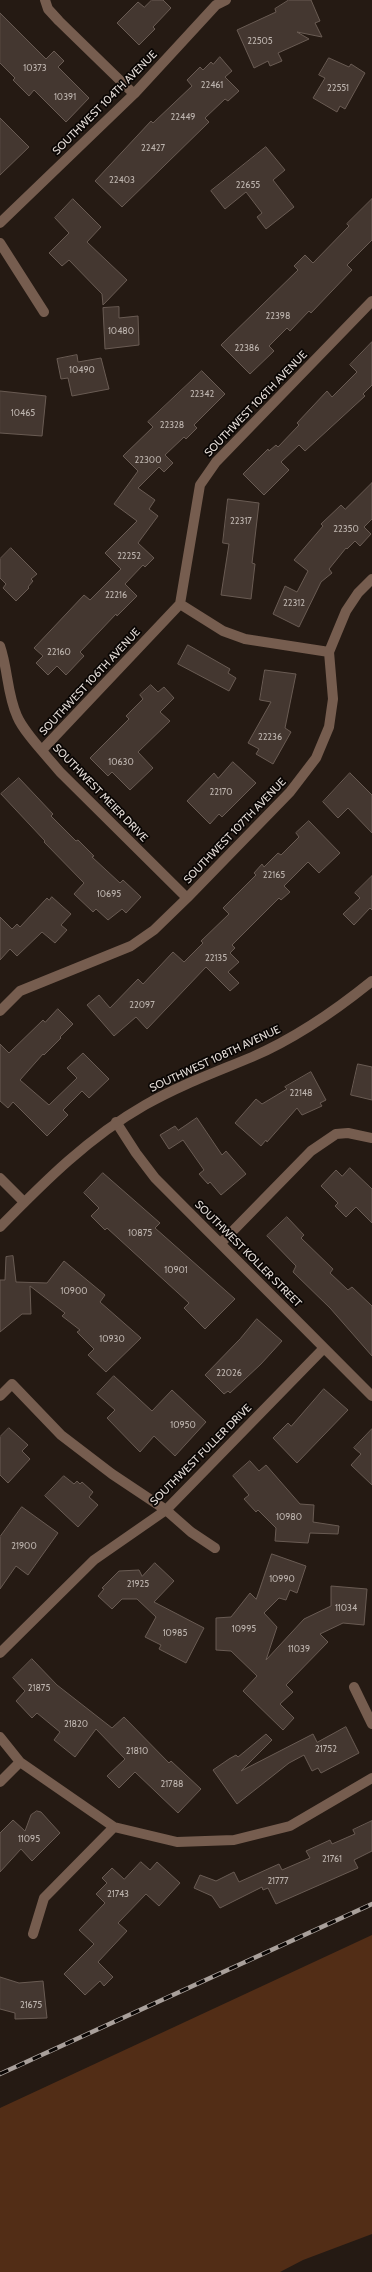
<!DOCTYPE html>
<html>
<head>
<meta charset="utf-8">
<style>
	body { margin:0 }
	canvas { display:block; background:#251a13 }
</style>
</head>
<body>
<canvas width="372" height="2272"></canvas>
<script>
const ctx = document.querySelector('canvas').getContext('2d');
ctx.lineJoin = 'round';
function paint(path, color) {
  ctx.fillStyle = color;
  ctx.fill(path, 'evenodd');
}
function strokePath(path, color, width, dash) {
  ctx.strokeStyle = color;
  ctx.lineWidth = width;
  ctx.lineCap = dash ? 'butt' : 'round';
  ctx.setLineDash(dash || []);
  ctx.stroke(path);
}
function label(font, color, halo, rows, align = 'center') {
  ctx.font = font + ' Cabin,sans-serif';
  ctx.lineWidth = 3.5;
  ctx.setLineDash([]);
  ctx.textBaseline = 'middle';
  ctx.strokeStyle = halo;
  ctx.fillStyle = color;
  for (const [text, x, y, turn = 0] of rows) {
    ctx.save();
    ctx.translate(x, y);
    ctx.rotate((+turn || 0) * Math.PI / 180);
    ctx.textAlign = isNaN(turn) ? turn : align;
    if (halo) ctx.strokeText(text, 0, 0);
    ctx.fillText(text, 0, 0);
    ctx.restore();
  }
}
const green = new Path2D(`
	M372 1935V2234L303 2260 280 2272H0V2108Z`);
const building = new Path2D(`
	M152 0H163L171 8 153 27 155 29 139 45 117 23 138 2 144 7Z
	M289 0H311L320 21 315 23 322 37 297 32 309 39 278 53 282 61 270 66 268 61 254 68 237 30 276 12 275 9Z
	M0 13 46 59 54 51 64 61 58 67 89 98 66 122 34 90 29 96 13 80 15 78 0 63Z
	M220 57 232 71 225 77 239 91 228 101 225 99 205 118 209 122 122 207 95 181 151 121 153 123 192 86 187 80 200 67 203 70 211 62 213 64Z
	M329 58 349 67 351 64 365 73 345 109 340 106 337 112 313 98 325 78 319 75Z
	M0 118 29 147 0 175Z
	M266 147 285 170 273 180 294 207 266 229 257 217 262 213 246 192 225 209 211 191Z
	M73 199 101 227 87 242 127 280 103 305 102 294 69 260 62 266 49 253 69 233 55 218Z
	M372 199V240L347 265 352 270 311 313 309 311 290 331 287 328 269 346 274 351 250 374 221 345 298 270 294 266 305 255 313 263 349 226 347 224Z
	M119 307V318L138 316 139 345 105 349 103 308Z
	M372 342V385L363 394 365 396 305 451 299 445 281 462 289 470 264 495 243 474 268 449 269 451 276 445 278 447 299 425 297 423 327 391 332 397 357 372 350 365Z
	M77 355 78 362 101 358 109 389 72 396 68 378 61 379 57 359Z
	M202 371 225 394 194 425 197 428 186 439 184 437 165 455 173 463 164 472 159 467 138 488 155 500 149 509 158 516 138 543 154 558 145 567 143 565 125 584 137 596 117 616 116 614 80 652 84 656 66 675 57 666 48 675 36 663 43 656 34 648 84 595 90 600 121 569 105 553 137 521 114 504 138 471 123 456 153 427 148 422Z
	M0 391 46 396 42 436 0 433Z
	M372 483V519L364 527 371 534 360 546 355 541 347 549 346 548 329 569 332 573 321 582 299 627 273 614 285 586 297 592 308 571 294 560 323 526 321 524 341 505 345 509Z
	M228 499 259 503 252 563 255 564 251 599 221 595 229 544 223 543Z
	M11 548 37 574 31 579 33 581 28 587 29 588 16 601 3 588 6 584 0 578V559Z
	M188 645 230 669 228 673 236 678 229 691 178 664Z
	M265 670 296 674 285 728 291 732 273 764 256 754 259 749 248 743 271 702 260 700Z
	M151 685 158 692 164 687 174 698 160 712 170 721 138 752 153 768 130 790 112 772 108 776 90 758 129 719 126 716 143 699 140 695Z
	M233 762 256 783 222 817 219 814 210 824 187 801 214 773 218 778Z
	M350 773 372 795V833L348 808 338 818 323 802Z
	M19 778 53 814 51 816 76 841 78 840 94 856 92 857 120 883 123 880 141 897 126 913 122 909 108 920 96 909 93 912 74 894 84 883 44 842 45 841 1 794Z
	M309 821 340 853 319 873 308 862 284 886 290 892 281 900 279 898 232 945 235 948 230 953 239 962 228 972 239 983 230 991 206 967 147 1029 136 1017 114 1036 87 1005 99 995 110 1008 138 979 143 984 173 952 184 962 203 943 201 941 229 914 223 908 256 875 254 873 262 864 264 867 278 853 281 855 299 837 296 833Z
	M372 876V910L370 908 354 925 343 914 360 898 355 893Z
	M52 897 71 914 61 925 67 930 55 943 42 932 17 956 10 949 0 960V917L12 929 17 924 20 927 47 898 49 900Z
	M58 1009 73 1024 60 1037 61 1038 44 1055 43 1054 20 1080 49 1105 77 1078 67 1068 83 1053 109 1079 89 1098 82 1091 63 1110 68 1115 47 1136 13 1102 8 1108 0 1101V1044L9 1053 43 1020 45 1022Z
	M358 1064 372 1067V1100L351 1095Z
	M311 1072 326 1100 320 1103 322 1106 302 1115 297 1108 267 1142 266 1140 261 1146 235 1123 256 1099 262 1104 287 1089 285 1087Z
	M197 1118 222 1155 226 1151 246 1174 221 1195 210 1182 208 1184 199 1174 204 1170 183 1140 169 1149 160 1135 175 1126 178 1130Z
	M350 1168 372 1189V1223L356 1207 346 1217 335 1206 338 1203 321 1186 336 1170 342 1176Z
	M103 1173 160 1223 155 1228 235 1299 205 1329 184 1308 189 1303 107 1228 105 1230 91 1216 99 1208 84 1193Z
	M287 1217 304 1235 301 1238 333 1269 330 1273 348 1290 352 1287 372 1306V1356L330 1308 293 1272 296 1266 267 1236Z
	M13 1256 16 1282 47 1283 64 1261 105 1295 100 1302 141 1338 106 1372 88 1355 94 1349 77 1332 80 1330 62 1316 65 1313 30 1286 31 1314H22L0 1332V1280H5L6 1257Z
	M257 1319 282 1341 261 1364 230 1393 228 1391 224 1394 205 1375 240 1339Z
	M114 1376 152 1411 172 1390 206 1422 175 1456 154 1436 140 1452 107 1418 115 1410 97 1394Z
	M324 1389 348 1410 297 1463 273 1438 288 1423 291 1426Z
	M9 1428 28 1445 22 1451 30 1459 8 1483 0 1475V1437Z
	M372 1429V1485L351 1465 361 1454 354 1448Z
	M250 1461 259 1471 266 1465 300 1504 314 1505 313 1522 339 1526 338 1534 310 1533 308 1543 275 1541 276 1528 258 1510 256 1512 244 1499 249 1495 233 1476Z
	M64 1476 74 1484 77 1481 80 1484 82 1482 93 1492 89 1497 98 1505 78 1527 45 1496Z
	M22 1507 58 1533 28 1575 16 1566 0 1589V1537Z
	M272 1554 306 1566 297 1593 290 1590 286 1600 279 1598 264 1613 277 1627 266 1660 304 1619 331 1606V1586L367 1589 364 1625 343 1623 320 1634 328 1642 286 1685 293 1692 280 1704 294 1718 283 1730 243 1691 257 1676 231 1651 216 1650V1618L231 1617 250 1593 256 1599Z
	M155 1563 174 1581 154 1602 204 1628 186 1663 159 1649 161 1645 145 1637 156 1617 137 1599H122L112 1609 98 1596 104 1589 102 1588 119 1571 139 1570 142 1576Z
	M32 1659 57 1685 112 1728 124 1717 169 1763 171 1761 201 1789 178 1813 135 1772 119 1788 107 1776 125 1759 96 1729 75 1757 54 1740 60 1732 37 1713 32 1718 16 1701 25 1691 13 1678Z
	M346 1727 359 1753 321 1773 318 1768 312 1771 304 1755 289 1763 237 1804 213 1770 229 1759 236 1755 238 1757 266 1734 272 1740 241 1771 313 1734 317 1742Z
	M37 1811 41 1812 60 1833 32 1861 21 1849 0 1872V1833L13 1820 25 1831 31 1815Z
	M372 1821V1851L354 1860 358 1868 276 1904 268 1888 263 1890 262 1887 220 1908 212 1896 194 1888 200 1875 216 1881 234 1872 239 1882 279 1864 282 1870 310 1858 306 1851 330 1840 332 1844 355 1834 353 1830Z
	M141 1862 150 1870 157 1862 180 1883 159 1906 146 1894 118 1923 127 1931 98 1962 113 1977 104 1986 100 1981 85 1995 64 1974 94 1944 79 1930 105 1903 96 1894 107 1883 102 1878 112 1868 124 1879Z
	M0 1977 19 1983 43 1981 47 2018 15 2019V2013L0 2009Z`);
const minor = new Path2D(`
	M45 0 48 9 59 21 134 94
	M0 223 134 94 216 5 226 0
	M0 243 44 312
	M180 604 223 631 245 639 329 652
	M0 646C8 669 7 694 17 716 24 733 48 757 60 772L187 898
	M42 750 180 604 200 485 216 462 372 301
	M0 1011 20 991 131 946 154 930 187 898 290 792 316 758 329 727 333 699 329 652 336 635 346 611 358 593 372 579
	M116 1122 136 1153 155 1178 372 1396
	M221 1243 311 1151 336 1134 348 1133 372 1138
	M0 1396 12 1384 61 1435 112 1474 166 1510 191 1532 215 1548
	M0 1653 94 1560 166 1510 324 1348
	M354 1687 372 1724
	M0 1737 20 1762 114 1827 177 1842 234 1840 290 1826 372 1778
	M0 1782 20 1762
	M33 1934 44 1898 114 1827`);
const tertiary = new Path2D(`
	M0 1178 24 1202
	M0 1227C45 1181 89 1137 145 1105 180 1085 216 1072 252 1057 296 1038 335 1011 372 981`);
const rail = new Path2D(`
	M0 2074 372 1904`);
const numberNames = [
	["22505",260,41],
	["10373",35,68],
	["22461",212,85],
	["22551",338,88],
	["10391",65,97],
	["22449",183,117],
	["22427",153,148],
	["22403",122,180],
	["22655",248,185],
	["22398",278,316],
	["10480",121,331],
	["22386",247,348],
	["10490",82,370],
	["22342",202,394],
	["10465",23,413],
	["22328",172,425],
	["22300",148,460],
	["22317",241,521],
	["22350",346,529],
	["22252",129,556],
	["22216",116,595],
	["22312",294,603],
	["22160",59,652],
	["22236",270,737],
	["10630",121,762],
	["22170",221,792],
	["22165",274,875],
	["10695",109,894],
	["22135",216,958],
	["22097",142,1005],
	["22148",301,1093],
	["10875",140,1233],
	["10901",176,1270],
	["10900",74,1291],
	["10930",112,1339],
	["22026",229,1373],
	["10950",183,1425],
	["10980",289,1517],
	["21900",24,1546],
	["10990",282,1579],
	["21925",138,1584],
	["11034",346,1608],
	["10995",244,1629],
	["10985",175,1633],
	["11039",299,1649],
	["21875",39,1688],
	["21820",76,1724],
	["21752",326,1749],
	["21810",137,1751],
	["21788",172,1784],
	["11095",29,1839],
	["21761",332,1859],
	["21777",278,1881],
	["21743",118,1894],
	["21675",31,2005]
];
const streetNames = [
	["SOUTHWEST 104TH AVENUE",105,103,-45],
	["SOUTHWEST 106TH AVENUE",256,404,-46],
	["SOUTHWEST 106TH AVENUE",90,682,-47],
	["SOUTHWEST MEIER DRIVE",100,793,46],
	["SOUTHWEST 107TH AVENUE",235,831,-46],
	["SOUTHWEST 108TH AVENUE",215,1059,-25],
	["SOUTHWEST KOLLER STREET",248,1254,45],
	["SOUTHWEST FULLER DRIVE",201,1455,-45]
];
paint(green, '#522d16');
paint(building, '#443730');
strokePath(building, '#695b53', 1);
strokePath(minor, '#765d4f', 10);
strokePath(tertiary, '#765d4f', 10);
strokePath(rail, '#a9a09b', 4.5);
strokePath(rail, '#0a0604', 3, [9]);
label('9px', '#bcb3ad', null, numberNames);
label('11px', '#e4dcd7', '#0a0604', streetNames);
</script>
</body>
</html>
